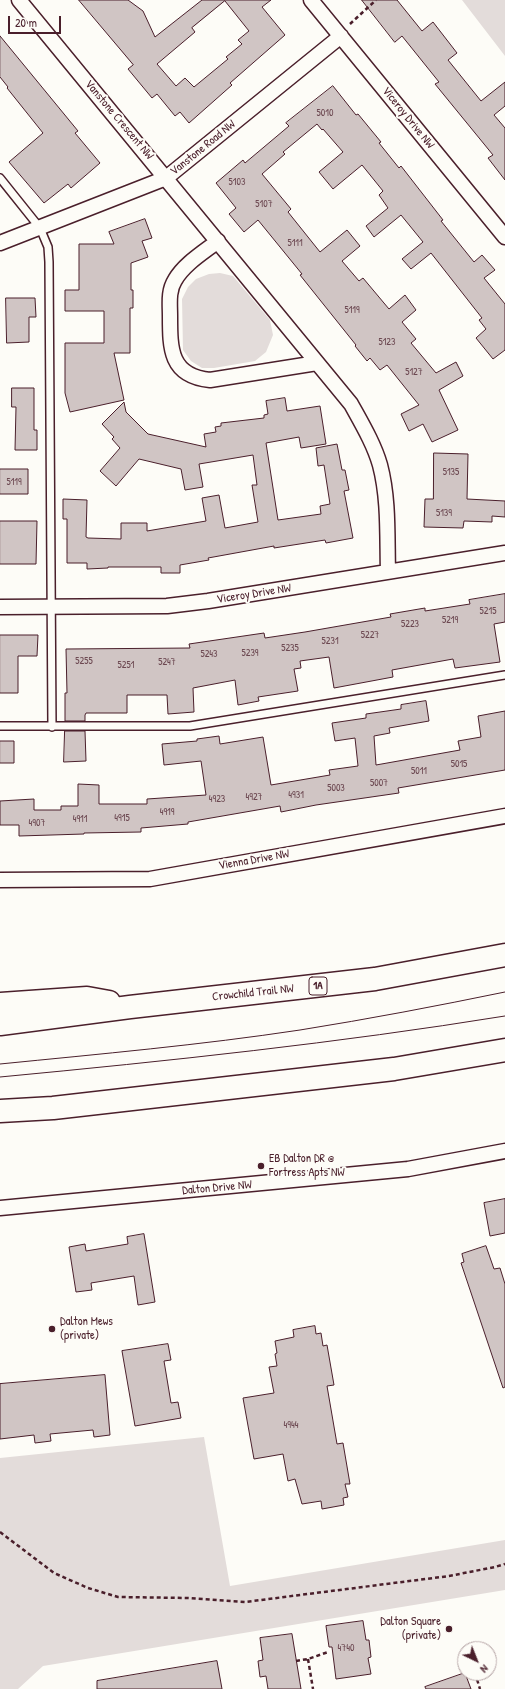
<!DOCTYPE html>
<html>
<head>
<meta charset="utf-8">
<style>
	body { margin:0 }
	#map { position:relative; width:505px; height:1689px; overflow:hidden; background:#fdfcf7; font-family:"Patrick Hand",sans-serif }
	canvas { display:block }
	.north { position:absolute; left:457px; top:1641px; width:40px; height:40px; box-sizing:border-box; background:#fdfcf7; border:1px solid #b5a4a5; border-radius:50%; rotate:137deg; font-size:11px; font-weight:700; line-height:16px; text-align:center; color:#4a1f2b }
	.north::after { content:''; display:block; margin:auto; width:14px; height:18px; background:#4a1f2b; clip-path:polygon(50% 0,100% 100%,50% 72%,0 100%) }
	.scale { position:absolute; left:8px; top:16px; width:53px; height:18px; box-sizing:border-box; border:2px solid #4a1f2b; border-top:0; padding-left:5px; font-size:12px; line-height:14px; white-space:nowrap; color:#4a1f2b; -webkit-text-stroke:3px #fdfcf7; paint-order:stroke }
</style>
</head>
<body>
<div id="map">
<canvas width="505" height="1689"></canvas>
<div class="north">N</div>
<div class="scale">20 m</div>
</div>
<script>
const ctx = document.querySelector('canvas').getContext('2d');
ctx.lineJoin = 'round';
function paint(path, color) {
  ctx.fillStyle = color;
  ctx.fill(path, 'evenodd');
}
function strokePath(path, color, width, dash) {
  ctx.strokeStyle = color;
  ctx.lineWidth = width;
  ctx.lineCap = dash ? 'butt' : 'round';
  ctx.setLineDash(dash || []);
  ctx.stroke(path);
}
function label(font, color, halo, rows, align = 'center') {
  ctx.font = font + ' "Patrick Hand",sans-serif';
  ctx.lineWidth = 4;
  ctx.setLineDash([]);
  ctx.textBaseline = 'middle';
  ctx.strokeStyle = halo;
  ctx.fillStyle = color;
  for (const [text, x, y, turn = 0] of rows) {
    ctx.save();
    ctx.translate(x, y);
    ctx.rotate((+turn || 0) * Math.PI / 180);
    ctx.textAlign = isNaN(turn) ? turn : align;
    if (halo) ctx.strokeText(text, 0, 0);
    ctx.fillText(text, 0, 0);
    ctx.restore();
  }
}
const green = new Path2D(`
	M462 0H505V56Z
	M220 273 233 276 270 320 273 335 266 352 255 361 214 368H202L191 361 183 350 182 299 188 287 196 279 209 274Z
	M204 1437 230 1586 505 1540V1590L43 1666 18 1689H0V1458Z`);
const building = new Path2D(`
	M79 0H128L143 11 155 37 202 0H271L262 7 285 35 230 83 232 85 189 123 180 112 175 116 157 94 152 98 128 69 133 65ZM225 1 249 31 238 40 242 44 226 57 228 59 194 87 185 78 176 86 157 64 195 32 192 28Z
	M362 0H397L422 31 433 22 457 53 448 60 481 101 505 82V106L494 115 505 128V180L488 158 493 155 435 84 439 82 402 36 395 42Z
	M0 36 78 131 75 133 100 163 71 188 68 184 44 203 9 162 43 133 7 88 8 87 0 77Z
	M333 86 356 115 358 114 381 142 379 143 399 168 401 166 443 220 441 221 474 262 482 255 495 270 484 278 505 304V350L493 359 476 338 486 329 479 320 482 318 431 253 411 269 402 259 423 242 401 215 374 237 366 226 388 208 379 195 383 191 362 165 333 189 319 172 343 152 323 129 322 130 317 124 283 152 285 154 262 174 291 209 288 212 320 252 347 230 360 246 342 261 359 281 363 278 389 309 405 295 416 310 402 322 416 339 411 343 436 373 456 362 463 376 439 390 458 430 432 442 423 424 409 431 401 414 419 405 387 365 380 370 370 358 367 361 355 346 356 345 300 275 302 274 258 220 244 232 229 214 236 208 216 183 243 160 245 163 289 126 286 123Z
	M145 219 152 238 142 241 148 257 131 263V290H133V308H130V353H114L124 400 70 412 65 393V343H104V311H65V290H79V244H114L109 232Z
	M6 298H35L36 317H29V342L7 343Z
	M12 388H34V430H37V450H15L16 407H12Z
	M285 398 287 411 320 406 326 444 301 448 299 437 266 443 278 520 321 514 320 506 330 504 324 465 318 466 316 448 337 444 342 470H345L349 490 344 491 353 538 326 543 325 540 274 548V546L208 558 209 560 180 565V573H161V567H108V568L87 569V563H67V519H63V499L87 500 86 537 88 538 121 539V523H147V531L206 521 202 498 219 495 225 528 258 522 252 485H257L253 455 199 464 203 487 185 490 181 469 139 459 116 486 100 471 120 448 112 439 114 437 102 424 124 402 126 412 148 434 206 447 204 434 216 432 215 427 221 426V423L264 418V415L268 414 266 401Z
	M434 453 468 454 467 499 505 501V517L492 516V522L464 521 463 528 424 527 425 499H433Z
	M0 469H28V494H0Z
	M0 521H37L36 564H0Z
	M505 594V622L494 624 500 662 455 668 453 659 392 670 393 677 334 688 329 657 300 661 301 668 294 669 298 691 258 697 259 701 238 705 235 680 193 688 194 712 168 714 167 695H127V713H86L85 715V721H65V693H67L66 649 190 648 189 644 264 633 265 638 305 632 391 617 390 614 425 608V611L470 604 469 600Z
	M0 635H38L37 656H18V693H0Z
	M426 701 429 721 389 728 390 733 374 736 376 765 460 750 458 741 481 737 478 716 505 711V770L398 788 399 793 316 805 281 812 280 806 188 822V824L141 828V832L84 833V834L19 836V825H0V801L34 799V810H61V806H78V784L99 785V804H147V799L206 795 201 761 164 765 162 744 197 741V739L219 736 220 744 263 737 271 785 330 775 329 770 358 766 355 738 335 741 332 723 366 718V714L401 709V705Z
	M65 731H85L86 761 64 762Z
	M0 741H14V763H0Z
	M505 1199V1233L490 1236 484 1203Z
	M144 1234 155 1302 138 1305 134 1276 91 1283 92 1290 76 1292 69 1247 85 1244 86 1251 128 1244 127 1237Z
	M486 1246 494 1269 500 1268 505 1284V1387L503 1388 461 1263 464 1262 462 1254Z
	M315 1326 316 1334 321 1333 323 1346 327 1345 334 1385 327 1386 337 1444 343 1443 350 1484H345L348 1497 343 1498 344 1505 322 1509 321 1501 302 1504 295 1479 288 1481 283 1454 254 1459 243 1398 274 1393 269 1367 277 1366 275 1354 277 1353 275 1341 294 1337 293 1330Z
	M168 1344 171 1360 164 1361 171 1403 178 1402 181 1418 135 1426 122 1351Z
	M105 1375 110 1435 94 1437 93 1430 50 1434 51 1441 35 1443 34 1435 0 1439V1384Z
	M363 1621 366 1640H369L371 1657 368 1658 371 1674 336 1679 332 1647H329L326 1626Z
	M292 1634 301 1689H268L266 1676 260 1677 258 1661 263 1660 260 1638Z
	M217 1661 222 1689H97V1681Z
	M465 1673 471 1689H426L425 1687Z`);
const path = new Path2D(`
	M350 24 376 0
	M0 1532 54 1573 88 1588 118 1597 187 1598 245 1602 449 1576 495 1567 505 1564
	M308 1659 313 1689
	M296 1661 308 1659 328 1652
	M475 1673 480 1689`);
const service = new Path2D(`
	M0 178 40 228 48 247 49 262 52 727
	M0 726H190L505 675`);
const minor = new Path2D(`
	M19 0 351 404C362 424 374 444 380 465 389 499 387 536 388 572
	M311 0 505 237
	M218 241C204 252 184 264 175 280 168 291 170 304 170 316 170 349 170 376 210 380L317 363
	M0 243 166 178 341 36
	M0 607 167 606 208 601 505 553
	M0 880 150 879 505 816
	M0 1208 408 1169 505 1151`);
const motorway = new Path2D(`
	M0 1004 87 998 109 1002
	M0 1024 130 1007 375 979 505 955
	M0 1111 53 1108 394 1069 505 1050`);
const tram = new Path2D(`
	M0 1064C100 1054 201 1045 300 1030 369 1019 437 1006 505 992
	M0 1077C169 1061 338 1043 505 1016`);
const markers = [
	[261,1166,4,"#4a1f2b"],
	[52,1329,4,"#4a1f2b"],
	[449,1629,4,"#4a1f2b"]
];
const numberNames = [
	["5010",325,113],
	["5103",237,182],
	["5107",264,204],
	["5111",295,243],
	["5119",352,310],
	["5123",387,342],
	["5127",414,372],
	["5135",451,472],
	["5119",14,482],
	["5139",444,513],
	["5215",488,611],
	["5219",450,620],
	["5223",410,624],
	["5227",370,635],
	["5231",330,641],
	["5235",290,648],
	["5239",250,653],
	["5243",209,654],
	["5255",84,661],
	["5247",167,662],
	["5251",126,665],
	["5015",459,764],
	["5011",419,771],
	["5007",379,783],
	["5003",336,788],
	["4931",296,795],
	["4927",254,797],
	["4923",217,799],
	["4919",167,812],
	["4915",122,818],
	["4911",80,819],
	["4907",37,823],
	["4944",291,1425],
	["4740",346,1648]
];
const shields = [
	[318,986,18]
];
const shieldNames = [
	["1A",318,986]
];
const streetNames = [
	["Viceroy Drive NW",408,118,51],
	["Vanstone Crescent NW",119,120,50],
	["Vanstone Road NW",203,148,-39],
	["Viceroy Drive NW",254,594,-9],
	["Vienna Drive NW",254,860,-10],
	["Crowchild Trail NW",253,993,-6],
	["Dalton Drive NW",217,1188,-5]
];
const poiNames = [
	["EB Dalton DR @",269,1159],
	["Fortress Apts NW",269,1173],
	["Dalton Mews",60,1322],
	["(private)",60,1336],
	["Dalton Square",441,1622,"right"],
	["(private)",441,1636,"right"]
];
paint(green, '#e3dcda');
paint(building, '#d0c5c4');
strokePath(building, '#4a1f2b', 1);
strokePath(service, '#4a1f2b', 10);
strokePath(minor, '#4a1f2b', 17);
strokePath(motorway, '#4a1f2b', 25);
strokePath(path, '#4a1f2b', 2.5, [4, 3]);
strokePath(service, '#fdfcf7', 7);
strokePath(minor, '#fdfcf7', 14);
strokePath(motorway, '#fdfcf7', 22);
strokePath(tram, '#4a1f2b', 1);
for (const [x, y, r, color] of markers) {
  const dot = new Path2D();
  dot.arc(x, y, r, 0, 2 * Math.PI);
  ctx.fillStyle = color;
  ctx.fill(dot);
  strokePath(dot, '#fdfcf7', 1.5);
}
label('10px', '#6c4851', null, numberNames);
for (const [x, y, w] of shields) {
  const box = new Path2D();
  box.roundRect(x - w / 2, y - 9, w, 18, 3);
  ctx.fillStyle = '#fdfcf7';
  ctx.fill(box);
  strokePath(box, '#4a1f2b', 1);
}
label('bold 11px', '#4a1f2b', null, shieldNames);
label('12px', '#4a1f2b', '#fdfcf7', streetNames);
label('12px', '#4a1f2b', '#fdfcf7', poiNames, 'left');
</script>
</body>
</html>
